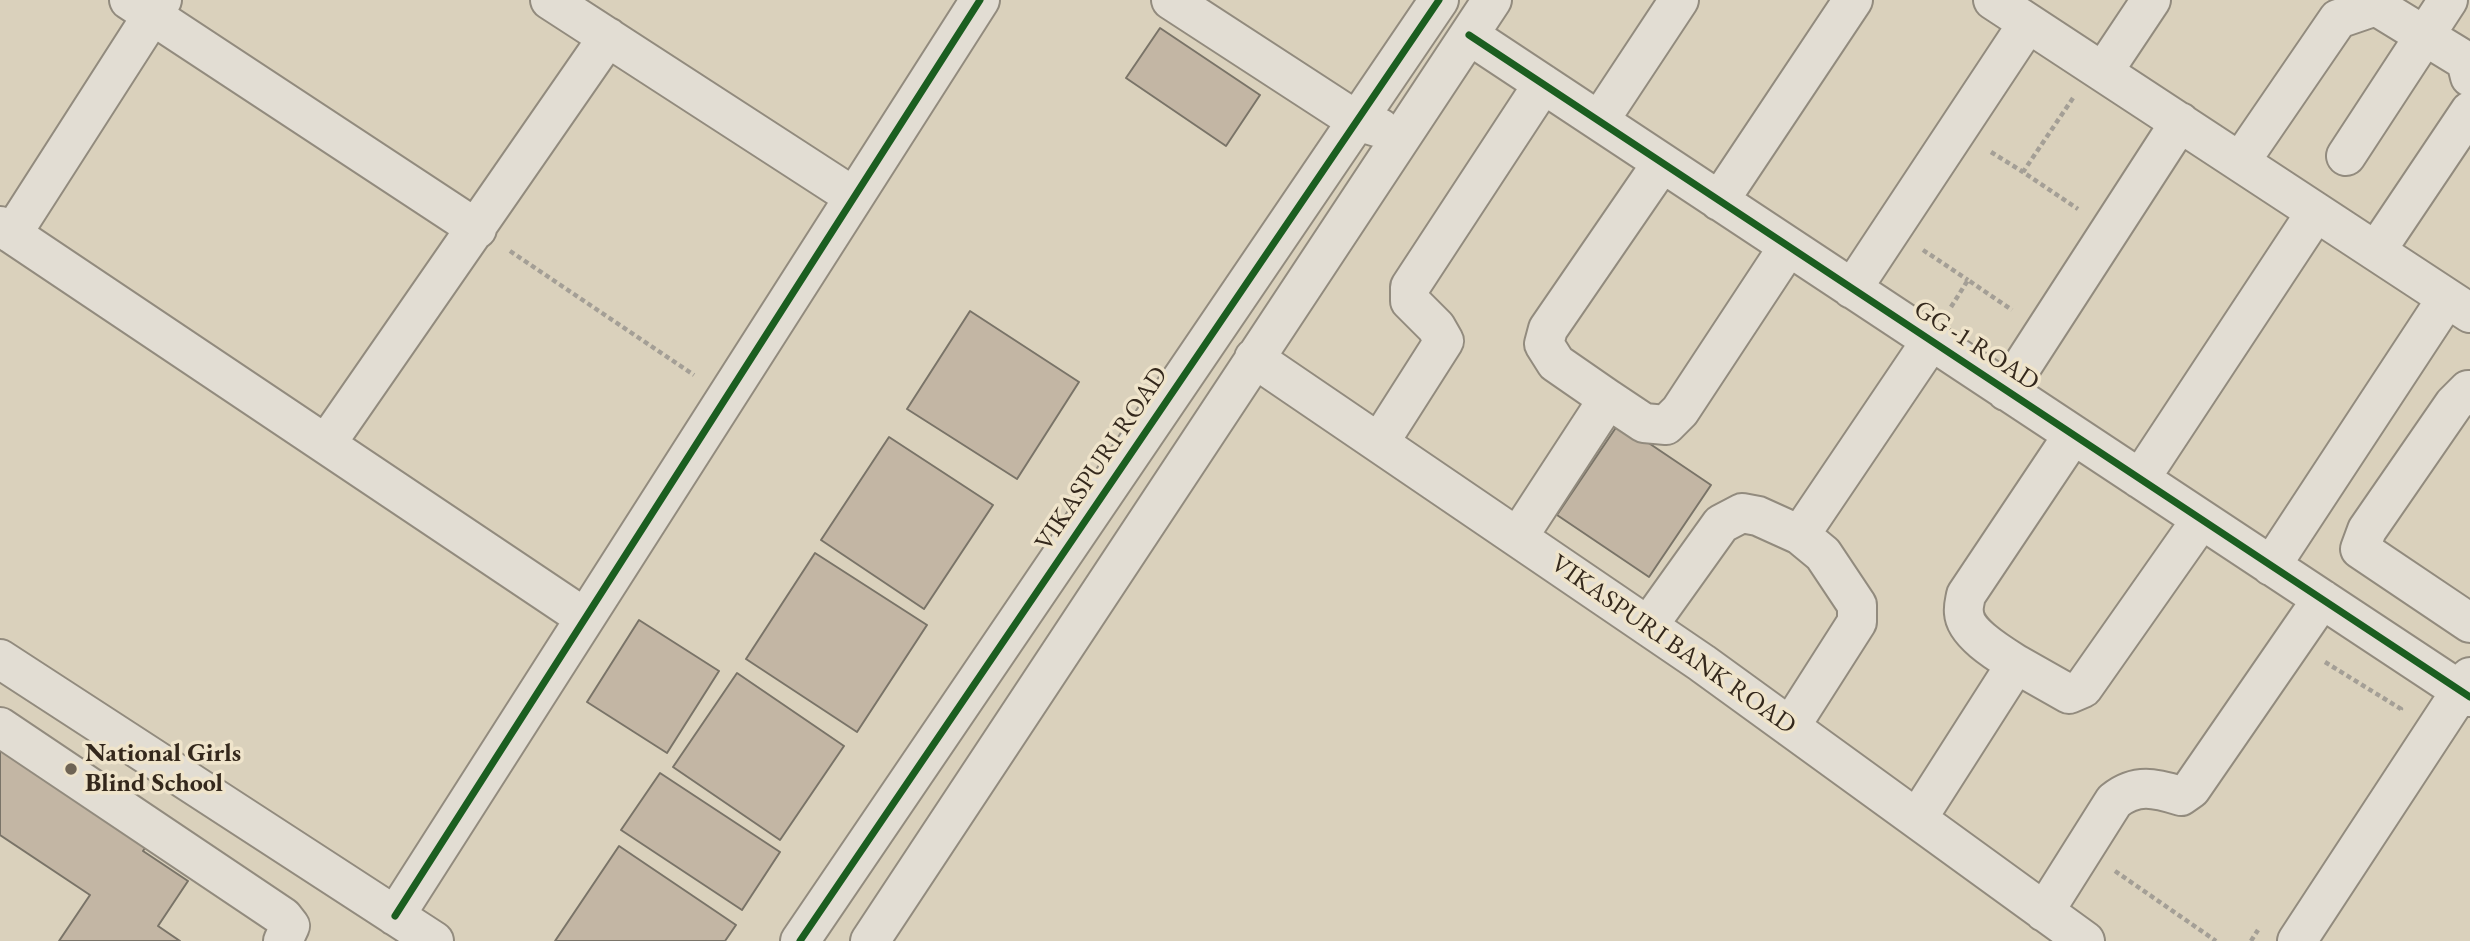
<!DOCTYPE html>
<html>
<head>
<meta charset="utf-8">
<style>
	body { margin:0 }
	canvas { display:block; background:#dad1bc }
</style>
</head>
<body>
<canvas width="2470" height="941"></canvas>
<script>
const ctx = document.querySelector('canvas').getContext('2d');
ctx.lineJoin = 'round';
function paint(path, color) {
  ctx.fillStyle = color;
  ctx.fill(path, 'evenodd');
}
function strokePath(path, color, width, dash) {
  ctx.strokeStyle = color;
  ctx.lineWidth = width;
  ctx.lineCap = dash ? 'butt' : 'round';
  ctx.setLineDash(dash || []);
  ctx.stroke(path);
}
function label(font, color, halo, rows, align = 'center') {
  ctx.font = font + ' "EB Garamond",serif';
  ctx.lineWidth = 7;
  ctx.setLineDash([]);
  ctx.textBaseline = 'middle';
  ctx.strokeStyle = halo;
  ctx.fillStyle = color;
  for (const [text, x, y, turn = 0] of rows) {
    ctx.save();
    ctx.translate(x, y);
    ctx.rotate((+turn || 0) * Math.PI / 180);
    ctx.textAlign = isNaN(turn) ? turn : align;
    if (halo) ctx.strokeText(text, 0, 0);
    ctx.fillText(text, 0, 0);
    ctx.restore();
  }
}
const building = new Path2D(`
	M1160 28 1260 95 1226 146 1126 78Z
	M970 311 1079 382 1017 479 907 409Z
	M1619 423 1711 485 1649 577 1557 515Z
	M889 437 993 505 924 609 821 540Z
	M815 553 927 625 857 732 746 659Z
	M639 620 719 671 667 753 587 702Z
	M737 673 844 746 780 840 673 767Z
	M0 749 150 841 143 851 188 881 158 926 180 941H59L90 895 0 835Z
	M660 773 780 852 742 910 621 830Z
	M619 846 736 925 725 941H555Z`);
const path = new Path2D(`
	M2073 98 2023 172 2078 209
	M1991 152 2023 172
	M1923 250 1968 280
	M510 251 694 375
	M1951 307 1968 280 2012 310
	M2325 662 2401 709 2400 711
	M2115 871 2216 941
	M2251 941 2258 930`);
const minor = new Path2D(`
	M129 0 477 229
	M550 0 854 197
	M1171 0 1357 121 1380 128
	M1993 0 2470 313
	M1469 35 2470 697
	M2103 72 2151 0
	M1599 121 1679 0
	M2346 156 2448 0
	M2240 162 2338 19 2376 6 2466 61 2470 77
	M1719 201 1853 0
	M0 226 585 618
	M12 234 162 0
	M2376 251 2470 111
	M1852 289 2028 23
	M1254 358 1702 663 2085 941
	M2006 391 2180 122
	M2470 391 2468 390 2454 404 2367 530 2360 549 2470 623
	M1608 399 1644 423 1666 425 1680 411 1788 247
	M1379 443 1444 341 1436 327 1410 301V287L1543 84
	M326 444 608 37
	M2140 479 2316 212
	M1800 535 1931 341
	M1518 537 1608 399 1556 363 1544 344 1548 329 1662 163
	M2271 566 2447 298
	M1648 626 1721 524 1742 513 1758 516 1800 535 1823 554 1857 605V622L1790 727
	M0 659 434 941
	M2016 664C2000 654 1965 633 1964 613 1963 607 1965 601 1966 595L2073 435
	M0 727 283 917 290 926 283 941
	M1917 819 2016 664 2069 694 2083 688 2201 520
	M2044 912 2114 801C2136 783 2155 788 2181 796L2191 789 2322 599
	M395 916 980 0
	M800 941 1439 0
	M870 941 1492 0
	M2297 941 2470 677`);
const cycleway = new Path2D(`
	M1469 35 2470 697
	M395 916 980 0
	M800 941 1439 0`);
const markers = [
	[71,769,7,"#6e6354"]
];
const streetNames = [
	["GG -1 ROAD",1976,346,33],
	["VIKASPURI ROAD",1102,459,-56],
	["VIKASPURI BANK ROAD",1673,645,35]
];
const poiNames = [
	["National Girls",85,754],
	["Blind School",85,784]
];
paint(building, '#c3b6a4');
strokePath(building, '#7a7468', 2);
strokePath(minor, '#928b7e', 42);
strokePath(path, '#a49f96', 4.5, [5, 3.5]);
strokePath(minor, '#e2ddd3', 38);
strokePath(cycleway, '#1b5e20', 7);
for (const [x, y, r, color] of markers) {
  const dot = new Path2D();
  dot.arc(x, y, r, 0, 2 * Math.PI);
  ctx.fillStyle = color;
  ctx.fill(dot);
  strokePath(dot, '#efe4cb', 2.5);
}
label('26px', '#34281c', '#efe4cb', streetNames);
label('bold 26px', '#34281c', '#efe4cb', poiNames, 'left');
</script>
</body>
</html>
